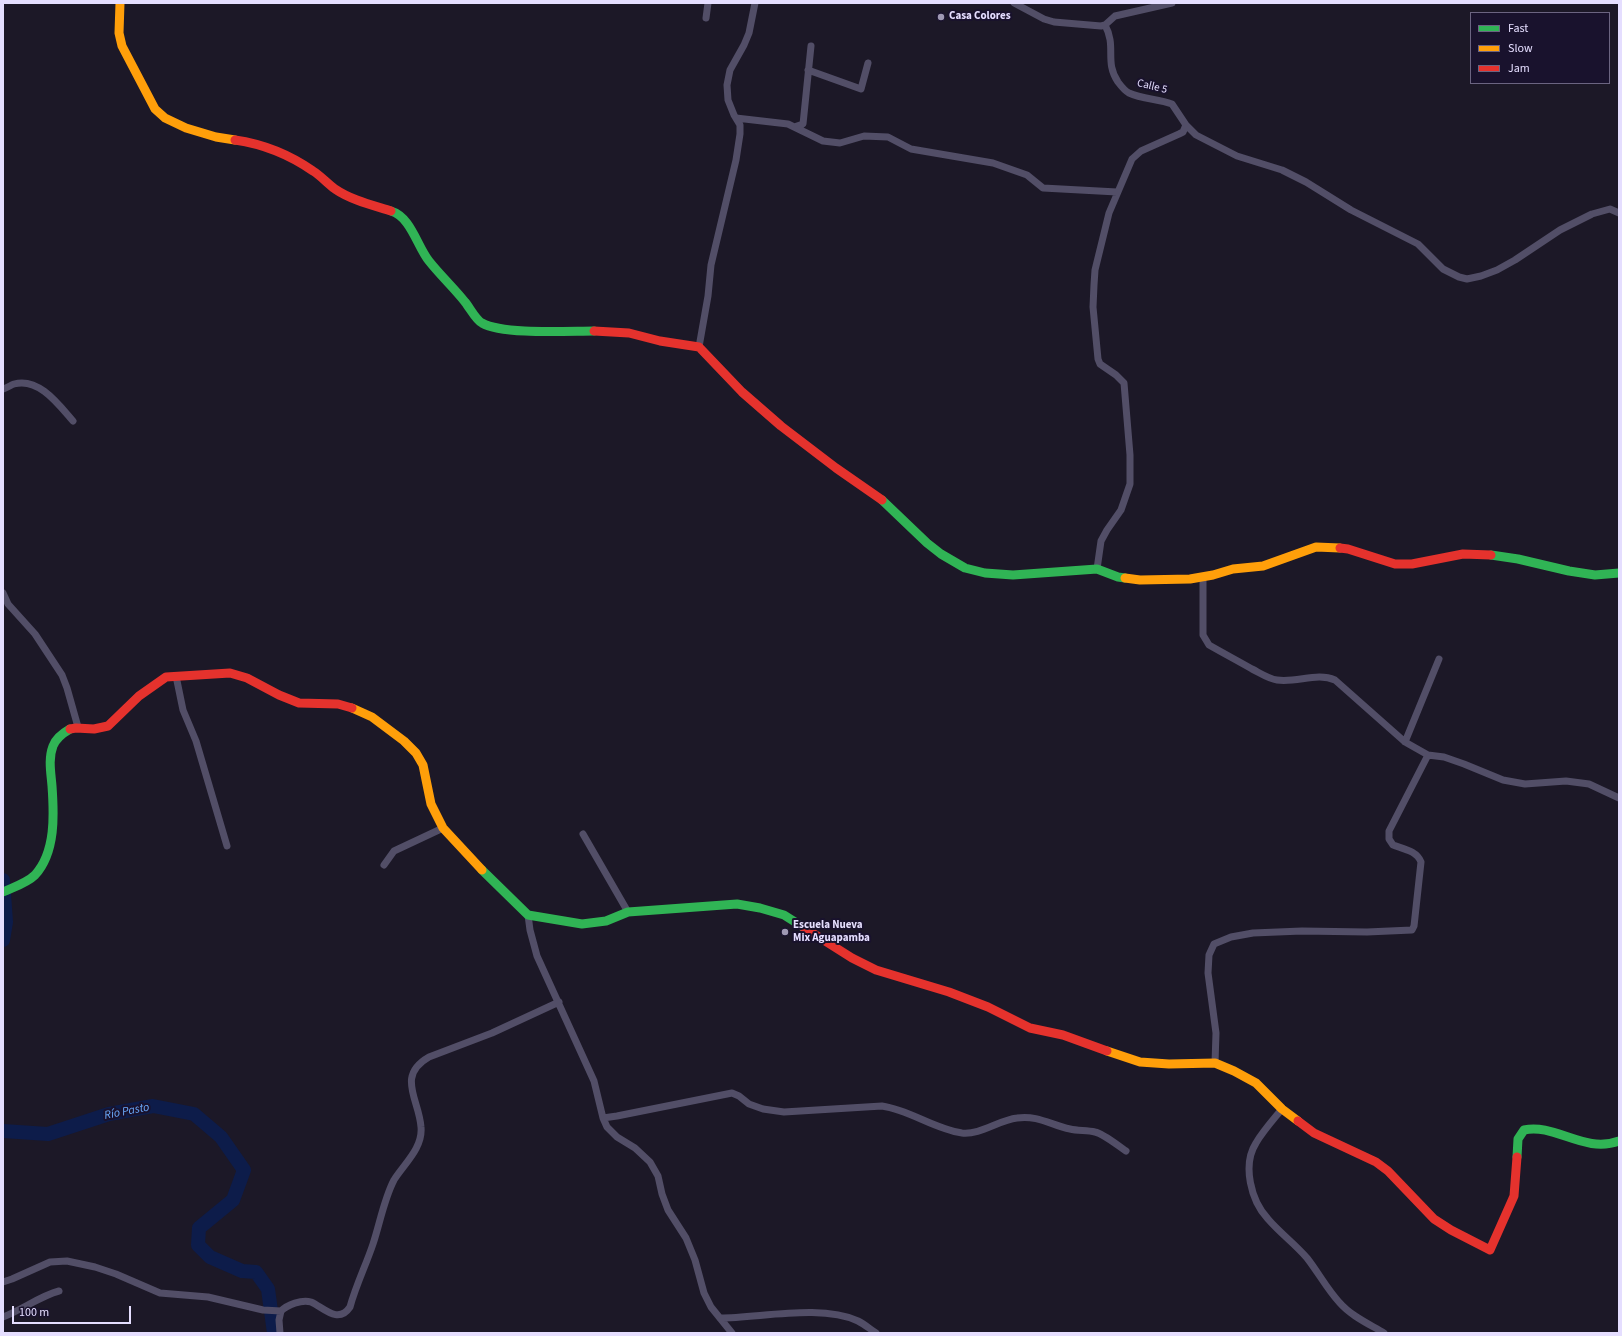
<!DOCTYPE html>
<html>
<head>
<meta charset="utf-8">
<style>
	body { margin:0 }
	#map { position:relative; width:1622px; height:1336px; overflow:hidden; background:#1c1827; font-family:"Source Sans 3",sans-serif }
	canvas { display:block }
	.frame { position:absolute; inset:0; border:4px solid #e5deff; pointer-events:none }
	.legend { position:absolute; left:1470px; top:12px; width:140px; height:72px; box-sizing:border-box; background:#19122d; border:1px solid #6b6481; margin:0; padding:5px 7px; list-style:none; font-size:12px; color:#e5deff }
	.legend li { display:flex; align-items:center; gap:8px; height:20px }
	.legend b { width:20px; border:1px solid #6b6481 }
	.scale { position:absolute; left:12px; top:1306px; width:119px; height:18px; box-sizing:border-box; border:2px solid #e5deff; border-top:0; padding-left:5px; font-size:12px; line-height:14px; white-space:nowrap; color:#e5deff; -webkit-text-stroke:3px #19122d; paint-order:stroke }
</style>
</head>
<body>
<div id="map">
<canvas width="1622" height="1336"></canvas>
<div class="frame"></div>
<ul class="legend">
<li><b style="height:5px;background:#30b455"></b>Fast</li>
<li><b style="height:5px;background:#ff9f0a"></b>Slow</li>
<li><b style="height:5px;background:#e5322d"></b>Jam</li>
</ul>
<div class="scale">100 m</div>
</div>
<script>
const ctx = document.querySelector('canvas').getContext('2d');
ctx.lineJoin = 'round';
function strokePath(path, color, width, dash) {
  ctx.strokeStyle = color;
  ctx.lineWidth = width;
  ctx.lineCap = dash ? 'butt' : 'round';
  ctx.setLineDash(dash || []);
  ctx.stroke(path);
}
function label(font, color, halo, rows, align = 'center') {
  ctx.font = font + ' "Source Sans 3",sans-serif';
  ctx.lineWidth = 4;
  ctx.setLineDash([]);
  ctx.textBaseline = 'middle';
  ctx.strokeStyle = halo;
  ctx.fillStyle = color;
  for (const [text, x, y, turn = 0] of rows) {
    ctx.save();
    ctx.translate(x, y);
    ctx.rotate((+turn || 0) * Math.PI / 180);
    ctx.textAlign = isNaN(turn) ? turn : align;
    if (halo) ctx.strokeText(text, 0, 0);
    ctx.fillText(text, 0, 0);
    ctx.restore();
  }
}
const river = new Path2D(`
	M3 880 6 922 3 940
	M3 1131 48 1134 109 1114 153 1106 194 1114 221 1137 244 1170 233 1200 199 1228 198 1245 210 1257 242 1271 256 1272 268 1289 274 1333`);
const street = new Path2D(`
	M1014 3 1044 19 1054 22 1101 26 1105 25 1115 16 1172 3
	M706 18 708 3
	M1105 25C1117 47 1104 61 1118 82 1121 86 1125 91 1129 93 1142 99 1158 99 1172 104L1186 125 1196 135 1237 156 1282 170 1306 182 1351 210 1418 244 1443 269 1459 277 1467 279 1481 276 1497 270 1515 260 1560 230 1592 214 1610 209 1619 213
	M808 70 861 89 868 63
	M736 118 788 124 823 141 840 143 864 136 888 137 911 149 993 163 1027 175 1043 188 1117 192
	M794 127 803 124 811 46
	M699 347 708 296 711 265 736 160 740 134V125L734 115 728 100 727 85 730 70 744 45 749 33 755 3
	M3 389C7 388 11 385 14 384 39 377 59 405 73 421
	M1097 569 1101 541 1107 530 1121 510 1130 484V455L1124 383 1116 375 1100 364 1098 359 1093 307 1094 285 1095 270 1109 213 1132 159 1141 151 1179 134 1183 132 1186 125
	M1203 577V635L1209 645C1223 653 1238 661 1252 669 1260 673 1269 679 1277 680 1297 683 1317 672 1335 680L1405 742 1428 755 1444 757 1464 764 1503 780 1525 784 1566 781 1589 784 1619 798
	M3 593 8 604 35 634 62 675 67 688 78 727
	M176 676 183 710 196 741 227 846
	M1405 742 1439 659
	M583 834 628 912
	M384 865 394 851 443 828
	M528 915 530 930 537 956 594 1081 603 1118 607 1127 617 1137 635 1148 650 1162 658 1176 662 1194 668 1210 686 1238 695 1260 704 1293 711 1307 732 1333
	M1215 1063 1216 1033 1208 973 1209 955 1214 944 1231 937 1253 933 1302 931 1367 932 1412 930 1414 926 1421 862C1417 851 1404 849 1393 845L1389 839V831L1428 755
	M1282 1109C1273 1120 1263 1131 1256 1143 1242 1165 1251 1201 1268 1219 1280 1233 1295 1244 1307 1258 1318 1272 1327 1289 1339 1302 1351 1316 1369 1324 1384 1333
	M603 1118 617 1116 732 1093 739 1096 749 1104 763 1109 784 1112 882 1106C910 1110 934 1129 962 1133 980 1135 999 1120 1017 1118 1038 1115 1051 1125 1070 1129 1078 1131 1087 1130 1095 1132 1104 1134 1117 1145 1126 1151
	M3 1282 12 1279 50 1262 67 1261 95 1267 116 1274 160 1293 208 1297 263 1310 281 1311
	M3 1317C22 1310 40 1296 59 1291
	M720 1318C760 1318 821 1304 858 1321 864 1324 870 1329 876 1333
	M280 1333 279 1320 281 1311C287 1305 302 1299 311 1302 323 1307 338 1325 350 1307 356 1285 366 1265 373 1244 380 1223 384 1199 394 1180 404 1164 423 1148 421 1127 419 1099 396 1076 429 1057L492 1033 559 1002`);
const fast = new Path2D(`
	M391 211C411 217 417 246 429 261 440 275 454 288 465 302 470 308 476 320 482 323 503 335 568 331 594 331
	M882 500 927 543 941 554 965 568 985 573 1013 575 1097 569 1118 577 1125 578
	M1491 555 1518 559 1569 571 1595 575 1619 573
	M482 870 528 915 582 924 606 921 628 912 737 904 760 908 784 915 803 927
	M3 892C14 887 27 883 35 875 56 852 54 814 52 786 51 773 48 759 53 746 56 738 63 733 70 729
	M1517 1157 1518 1139 1524 1130C1555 1123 1584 1154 1619 1141`);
const slow = new Path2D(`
	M120 3 119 33 122 46 155 109 165 118 186 128 216 137 235 140
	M1125 578 1140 580 1190 579 1213 575 1233 569 1263 566 1316 547 1340 548
	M352 708 372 717 404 741 416 753 423 765 431 804 443 828 482 870
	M1107 1051 1140 1062 1169 1064 1215 1063 1234 1071 1256 1083 1282 1109 1298 1121`);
const jam = new Path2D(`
	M235 140C263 144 290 155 313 171 321 176 327 183 335 189 351 200 372 205 391 211
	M594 331 629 333 660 341 699 347 742 392 781 426 836 468 882 500
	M1340 548 1348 549 1395 564H1412L1463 554 1491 555
	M70 729 76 728 94 729 108 726 139 696 166 677 230 673 247 678 279 695 299 703 338 704 352 708
	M803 927 852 958 876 970 949 992 988 1007 1030 1028 1063 1035 1107 1051
	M1298 1121 1314 1133 1376 1162 1388 1171 1434 1219 1451 1230 1490 1250 1514 1196 1517 1157`);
const markers = [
	[941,17,4,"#9f99b3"],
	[785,932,4,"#9f99b3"]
];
const poiNames = [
	["Casa Colores",949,17],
	["Escuela Nueva",793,926],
	["Mix Aguapamba",793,939]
];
const streetNames = [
	["Calle 5",1152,87,14]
];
const waterNames = [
	["Río Pasto",127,1112,-11]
];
strokePath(river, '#0d1c4a', 14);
strokePath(street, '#524e67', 7);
strokePath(fast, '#30b455', 9);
strokePath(slow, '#ff9f0a', 9);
strokePath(jam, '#e5322d', 9);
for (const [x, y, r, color] of markers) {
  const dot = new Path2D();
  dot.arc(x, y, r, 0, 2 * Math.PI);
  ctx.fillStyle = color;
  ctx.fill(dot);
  strokePath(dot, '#19122d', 1.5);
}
label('bold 11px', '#e5deff', '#19122d', poiNames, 'left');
label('11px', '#e5deff', '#19122d', streetNames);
label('italic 12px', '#6cacff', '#19122d', waterNames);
</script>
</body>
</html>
